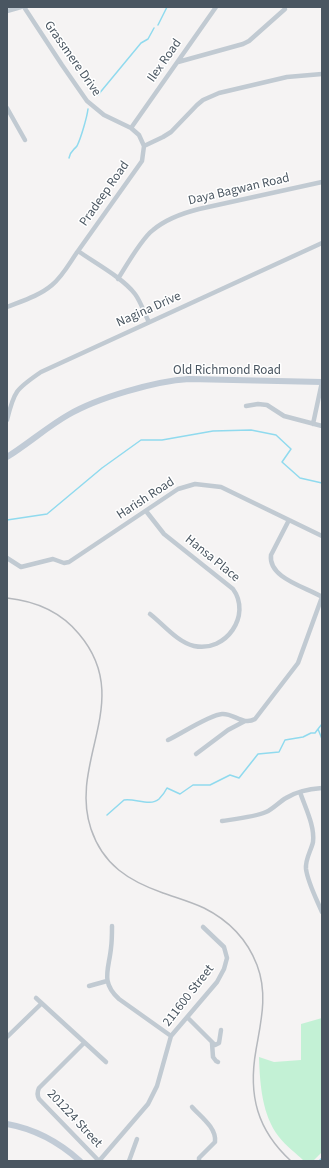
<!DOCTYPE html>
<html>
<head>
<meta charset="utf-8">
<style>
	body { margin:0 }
	#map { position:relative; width:329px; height:1168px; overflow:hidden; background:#f5f3f3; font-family:"Source Sans 3",sans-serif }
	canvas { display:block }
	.frame { position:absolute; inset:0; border:8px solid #4a5661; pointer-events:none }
</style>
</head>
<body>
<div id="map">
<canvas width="329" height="1168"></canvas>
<div class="frame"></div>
</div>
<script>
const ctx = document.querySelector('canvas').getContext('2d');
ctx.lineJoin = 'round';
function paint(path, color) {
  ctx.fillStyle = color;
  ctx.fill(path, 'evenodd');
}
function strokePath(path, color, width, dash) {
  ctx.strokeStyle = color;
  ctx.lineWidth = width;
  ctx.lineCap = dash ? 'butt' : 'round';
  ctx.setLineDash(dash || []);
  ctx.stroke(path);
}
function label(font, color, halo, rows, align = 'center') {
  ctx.font = font + ' "Source Sans 3",sans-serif';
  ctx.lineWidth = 3;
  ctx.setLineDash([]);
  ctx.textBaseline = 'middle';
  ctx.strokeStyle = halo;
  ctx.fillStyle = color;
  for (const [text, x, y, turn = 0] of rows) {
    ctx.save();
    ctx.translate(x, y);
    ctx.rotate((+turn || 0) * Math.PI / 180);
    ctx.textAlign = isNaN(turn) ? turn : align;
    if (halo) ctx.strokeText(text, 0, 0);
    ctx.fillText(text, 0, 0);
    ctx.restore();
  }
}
const green = new Path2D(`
	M322 1018V1152L313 1161H304C296 1153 286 1146 279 1137 262 1115 260 1085 259 1057L274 1062 301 1060V1024Z`);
const stream = new Path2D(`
	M158 25 167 7
	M98 95 141 43 148 39 154 28
	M69 158C71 150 73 151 77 146 81 138 87 117 88 109
	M7 520 47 514 102 468 141 440H162L213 431 251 430 276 435 291 449 282 462 300 478 322 483
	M322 724 318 729 322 739
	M107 815 124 800C135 798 150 807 159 799 162 796 165 792 167 788L180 794 193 785H210L230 775 239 778 258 754 279 752 285 740 303 737 311 733H315L318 729
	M319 1161 322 1158`);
const street = new Path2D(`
	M24 7 62 65 87 101 104 115 131 128 139 135 144 146 142 161 78 251C95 263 123 278 135 294 141 302 144 313 149 322
	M7 11 21 7
	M178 62 243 44 249 41 285 9
	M7 108 25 140
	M131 128 216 7
	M144 146 163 137 171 132 197 105 203 100 219 93 287 77 322 74
	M118 279C126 266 142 238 153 230 165 220 183 213 199 209L322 182
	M7 307C22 301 39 296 52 285 63 276 70 262 78 251
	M246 406 258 404 267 405 284 416 322 426
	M7 420C14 391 16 389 41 372L322 243
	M313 424 322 382
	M146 511 164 534 233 589C252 615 226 653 194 646 177 642 163 624 150 614
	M289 520 271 555C268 578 306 587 322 597
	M7 558 21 567 53 559 64 563 69 562 178 489 195 484 221 487 322 536
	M168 740C181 734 209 715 222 714 234 713 243 726 255 719L298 663 322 597
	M196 754 228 730 245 721
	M300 792C305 807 315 826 313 842 311 851 305 859 306 869 308 883 316 898 322 912
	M222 821C235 819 255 817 266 812 273 809 279 802 286 798 297 791 309 789 322 788
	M112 926C112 933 112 941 111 948 109 969 100 982 119 999L171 1036
	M89 986 107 981
	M36 998 106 1062
	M187 1017 215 1045 219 1043 221 1030
	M7 1037 41 1004
	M84 1043 39 1088C37 1092 37 1095 39 1099L99 1161
	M212 1043 213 1057 216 1061 218 1062
	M192 1107C200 1116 217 1128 215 1142L199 1158V1161
	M99 1161 148 1104 157 1086 171 1036 217 982 224 969 227 958 224 947 203 927
	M129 1161 137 1139`);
const secondary = new Path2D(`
	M7 457C28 444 47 427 68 415 97 398 155 381 189 379L322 382
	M7 1124C35 1129 59 1142 80 1161`);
const rail = new Path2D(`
	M7 598C35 601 61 612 79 634 135 700 68 761 91 829 103 865 129 881 163 893 177 898 191 902 204 908 228 920 247 939 257 965 268 994 261 1021 256 1050 248 1095 257 1130 291 1161`);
const streetNames = [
	["Grassmere Drive",72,59,55],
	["Ilex Road",165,61,-55],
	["Daya Bagwan Road",239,190,-13],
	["Pradeep Road",105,194,-55],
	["Nagina Drive",149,310,-24],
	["Old Richmond Road",227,371],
	["Harish Road",146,499,-33],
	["Hansa Place",212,559,39],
	["211600 Street",189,996,-52],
	["201224 Street",74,1119,47]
];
paint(green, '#c3f1d5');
strokePath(stream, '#90daee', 1.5);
strokePath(street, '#c1cad2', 4.5);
strokePath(secondary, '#c1cbd6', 6);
strokePath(rail, '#b5b8bd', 1.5);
label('13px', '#4a5661', '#fff', streetNames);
</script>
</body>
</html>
